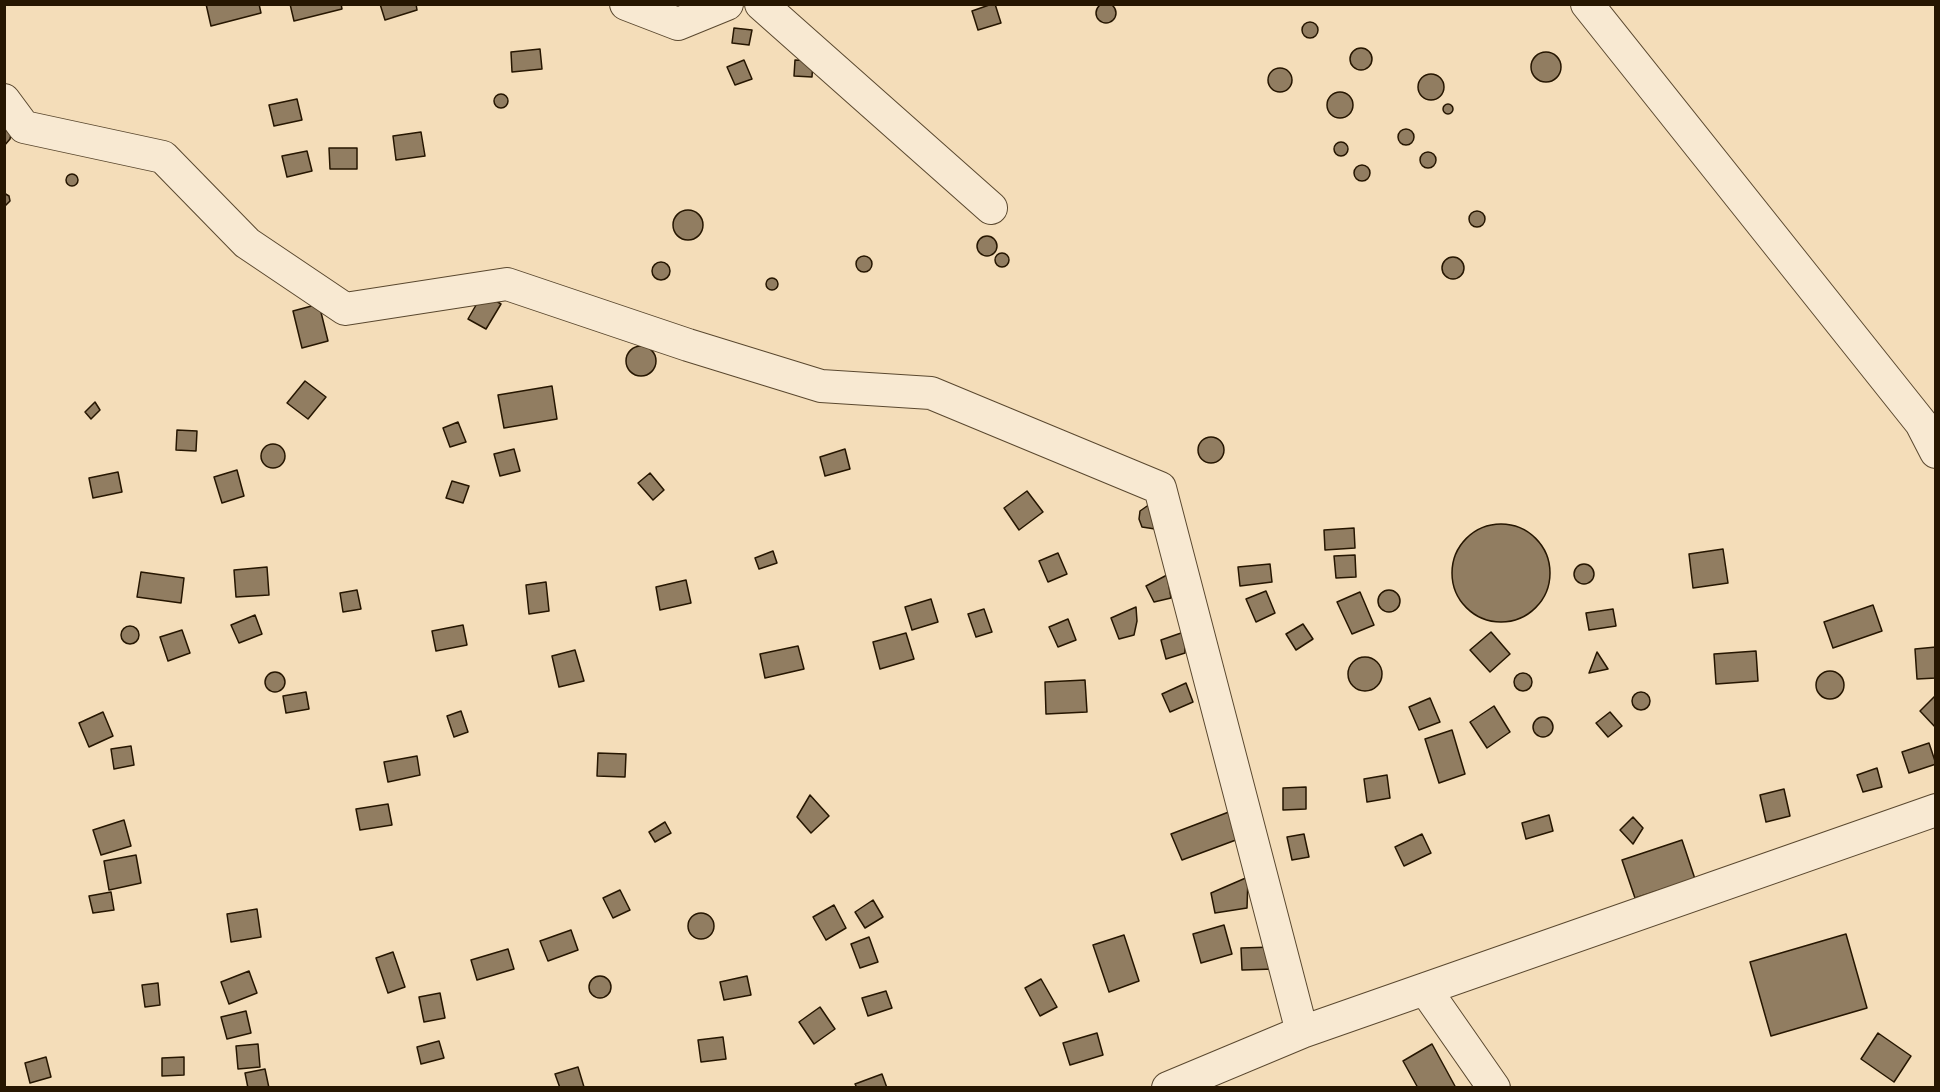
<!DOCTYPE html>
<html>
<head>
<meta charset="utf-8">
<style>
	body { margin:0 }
	#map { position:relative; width:1940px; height:1092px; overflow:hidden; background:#f4ddb9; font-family:"Libre Bodoni",serif }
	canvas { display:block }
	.frame { position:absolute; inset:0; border:6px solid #261601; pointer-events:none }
</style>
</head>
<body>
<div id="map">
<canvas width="1940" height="1092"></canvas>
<div class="frame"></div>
</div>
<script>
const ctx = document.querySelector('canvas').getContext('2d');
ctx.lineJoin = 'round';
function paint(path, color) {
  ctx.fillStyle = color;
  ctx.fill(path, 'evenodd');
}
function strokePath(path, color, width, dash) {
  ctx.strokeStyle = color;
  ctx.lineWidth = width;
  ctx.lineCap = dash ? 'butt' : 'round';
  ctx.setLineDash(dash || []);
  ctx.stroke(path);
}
const building = new Path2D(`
	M1096 13a10 10 0 1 1 20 0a10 10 0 1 1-20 0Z
	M206 4H259L261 13 211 26Z
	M290 4H341L342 9 294 21Z
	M380 4H416L417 10 385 20Z
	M992 4H995L1001 23 978 30 972 11Z
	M1302 30a8 8 0 1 1 16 0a8 8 0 1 1-16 0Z
	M734 28 752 30 749 45 732 43Z
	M1350 59a11 11 0 1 1 22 0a11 11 0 1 1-22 0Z
	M540 49 542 69 512 72 511 52Z
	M1531 67a15 15 0 1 1 30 0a15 15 0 1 1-30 0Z
	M744 60 752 79 735 85 727 67Z
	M795 60 813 61 812 77 794 76Z
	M1268 80a12 12 0 1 1 24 0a12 12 0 1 1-24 0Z
	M1418 87a13 13 0 1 1 26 0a13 13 0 1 1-26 0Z
	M1327 105a13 13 0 1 1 26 0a13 13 0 1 1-26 0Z
	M494 101a7 7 0 1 1 14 0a7 7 0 1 1-14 0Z
	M297 99 302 120 274 126 269 105Z
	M1443 109a5 5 0 1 1 10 0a5 5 0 1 1-10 0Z
	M4 121 11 134 10 139 4 146Z
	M1398 137a8 8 0 1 1 16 0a8 8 0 1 1-16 0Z
	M421 132 425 156 396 160 393 136Z
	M1334 149a7 7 0 1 1 14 0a7 7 0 1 1-14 0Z
	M329 148H357V169H330Z
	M307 151 312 171 287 177 282 156Z
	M1420 160a8 8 0 1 1 16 0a8 8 0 1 1-16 0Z
	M1354 173a8 8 0 1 1 16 0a8 8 0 1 1-16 0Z
	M66 180a6 6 0 1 1 12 0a6 6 0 1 1-12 0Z
	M4 193 9 196 10 201 4 207Z
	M673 225a15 15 0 1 1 30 0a15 15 0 1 1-30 0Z
	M1469 219a8 8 0 1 1 16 0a8 8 0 1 1-16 0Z
	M977 246a10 10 0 1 1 20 0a10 10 0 1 1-20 0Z
	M995 260a7 7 0 1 1 14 0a7 7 0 1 1-14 0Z
	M856 264a8 8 0 1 1 16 0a8 8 0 1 1-16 0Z
	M1442 268a11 11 0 1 1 22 0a11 11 0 1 1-22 0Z
	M652 271a9 9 0 1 1 18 0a9 9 0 1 1-18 0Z
	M766 284a6 6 0 1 1 12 0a6 6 0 1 1-12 0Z
	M483 293 501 304 486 329 468 319Z
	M319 304 328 341 302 348 293 311Z
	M626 361a15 15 0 1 1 30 0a15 15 0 1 1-30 0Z
	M305 381 326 397 308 419 287 403Z
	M552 386 557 419 504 428 498 395Z
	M95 402 100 410 91 419 85 412Z
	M458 422 466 442 450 447 443 428Z
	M177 430 197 431 196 451 176 450Z
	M1198 450a13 13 0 1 1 26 0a13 13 0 1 1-26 0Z
	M261 456a12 12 0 1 1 24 0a12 12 0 1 1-24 0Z
	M514 449 520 471 500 476 494 454Z
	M845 449 850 469 825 476 820 457Z
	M237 470 244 496 222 503 214 477Z
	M118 472 122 492 93 498 89 478Z
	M650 473 664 490 653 500 638 483Z
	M452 481 469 486 463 503 446 498Z
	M1027 491 1043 512 1019 530 1004 508Z
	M1150 504 1155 529 1142 527 1139 519 1140 511Z
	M1452 573a49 49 0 1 1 98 0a49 49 0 1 1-98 0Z
	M1354 528 1355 548 1325 550 1324 530Z
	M1723 549 1728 583 1693 588 1689 554Z
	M773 551 777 563 759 569 755 558Z
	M1058 553 1067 574 1048 582 1039 561Z
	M1355 555 1356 577 1336 578 1334 556Z
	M1270 564 1272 582 1240 586 1238 567Z
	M1574 574a10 10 0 1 1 20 0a10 10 0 1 1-20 0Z
	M267 567 269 595 236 597 234 570Z
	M141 572 184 578 181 603 137 597Z
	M1167 575 1171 598 1154 602 1146 586Z
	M686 580 691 603 660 610 656 587Z
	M546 582 549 611 529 614 526 585Z
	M1378 601a11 11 0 1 1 22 0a11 11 0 1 1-22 0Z
	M357 590 361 609 343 612 340 593Z
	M1266 591 1275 613 1256 622 1246 599Z
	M1360 592 1374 625 1352 634 1337 602Z
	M931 599 938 622 912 630 905 607Z
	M1873 605 1882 631 1833 648 1824 622Z
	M1136 607 1137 621 1134 635 1119 639 1111 618Z
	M984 609 992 632 976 637 968 614Z
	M1613 609 1616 626 1589 630 1586 613Z
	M255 615 262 634 239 643 231 625Z
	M1068 619 1076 640 1058 647 1049 627Z
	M1303 624 1313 639 1296 650 1286 634Z
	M463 625 467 645 436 651 432 631Z
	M121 635a9 9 0 1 1 18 0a9 9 0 1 1-18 0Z
	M182 630 190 653 168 661 160 637Z
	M1184 632 1185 653 1166 659 1161 640Z
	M1491 632 1510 654 1490 672 1470 650Z
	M906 633 914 659 880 669 873 642Z
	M798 646 804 669 765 678 760 654Z
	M1936 647V678L1917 679 1915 649Z
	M575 650 584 681 559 687 552 656Z
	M1756 651 1758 681 1716 684 1714 654Z
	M1597 652 1608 669 1589 673Z
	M1348 674a17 17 0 1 1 34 0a17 17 0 1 1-34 0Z
	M1816 685a14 14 0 1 1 28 0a14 14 0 1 1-28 0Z
	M265 682a10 10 0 1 1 20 0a10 10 0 1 1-20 0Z
	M1514 682a9 9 0 1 1 18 0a9 9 0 1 1-18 0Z
	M1085 680 1087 712 1046 714 1045 682Z
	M1186 683 1193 702 1170 712 1162 694Z
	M306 692 309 709 286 713 283 696Z
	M1632 701a9 9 0 1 1 18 0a9 9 0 1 1-18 0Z
	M1935 696H1936V728L1920 711Z
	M1430 698 1440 722 1419 730 1409 707Z
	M1494 706 1510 732 1487 748 1470 722Z
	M461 711 468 732 454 737 447 716Z
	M103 712 113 736 89 747 79 723Z
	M1610 712 1622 726 1608 737 1596 723Z
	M1533 727a10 10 0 1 1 20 0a10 10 0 1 1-20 0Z
	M1452 730 1465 774 1439 783 1425 739Z
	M1929 743 1936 764 1909 773 1902 752Z
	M131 746 134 765 114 769 111 749Z
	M598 753 626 754 625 777 597 776Z
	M417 756 420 775 388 782 384 762Z
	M1877 768 1882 787 1863 792 1857 775Z
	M1387 775 1390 798 1367 802 1364 779Z
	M1306 787V809L1283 810V788Z
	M1784 789 1790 816 1766 822 1760 795Z
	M810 795 829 816 811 833 797 817Z
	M388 804 392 825 360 830 356 809Z
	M1234 810 1244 837 1182 860 1171 834Z
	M1549 815 1553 831 1526 839 1522 823Z
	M1633 817 1643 828 1633 844 1620 830Z
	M124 820 131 846 101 855 93 830Z
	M665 822 671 833 655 842 649 832Z
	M1304 834 1309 857 1292 860 1287 837Z
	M1422 834 1431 853 1404 866 1395 847Z
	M1682 840 1695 879 1635 898 1622 860Z
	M136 855 141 883 109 890 104 861Z
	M1248 877 1247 908 1215 913 1211 893Z
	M620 890 630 910 613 918 603 898Z
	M111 892 114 910 93 913 89 896Z
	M873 900 883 917 865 928 855 912Z
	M834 905 846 928 826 940 813 917Z
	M257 909 261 937 231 942 227 914Z
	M688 926a13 13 0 1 1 26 0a13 13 0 1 1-26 0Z
	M1224 925 1232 954 1201 963 1193 934Z
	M571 930 578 950 548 961 540 941Z
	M1846 934 1867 1008 1771 1036 1750 962Z
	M1124 935 1139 981 1109 992 1093 945Z
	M869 937 878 962 860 968 851 944Z
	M1273 947 1274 969 1242 970 1241 948Z
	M508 949 514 969 477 980 471 960Z
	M393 952 405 987 388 993 376 958Z
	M249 971 257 993 229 1004 221 982Z
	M747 976 751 995 724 1000 720 982Z
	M589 987a11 11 0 1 1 22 0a11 11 0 1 1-22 0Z
	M1041 979 1057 1007 1040 1016 1025 988Z
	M158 983 160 1005 145 1007 142 985Z
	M886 991 892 1008 868 1016 862 998Z
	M440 993 445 1018 424 1022 419 997Z
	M820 1007 835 1029 814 1044 799 1022Z
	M246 1011 251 1033 227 1039 221 1017Z
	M1097 1033 1103 1055 1070 1065 1063 1043Z
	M1878 1033 1911 1056 1894 1082 1861 1059Z
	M723 1037 726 1059 701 1062 698 1040Z
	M439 1041 444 1058 421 1064 417 1047Z
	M258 1044 260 1067 238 1069 236 1046Z
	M1432 1044 1456 1088H1418L1403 1061Z
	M46 1057 51 1077 30 1083 25 1063Z
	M184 1057V1075L162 1076V1058Z
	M578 1067 584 1087 560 1088 555 1074Z
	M265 1069 269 1088H248L245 1073Z
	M882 1074 887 1088H857L855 1084Z`);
const street = new Path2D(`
	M626 4 678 24 727 4
	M761 4 991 208
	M1587 4 1921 423 1936 452
	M4 100 24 127 163 157 247 243 345 309 507 284 688 345 821 386 931 393 1160 488 1302 1032 1936 810
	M1425 989 1494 1088
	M1168 1088 1302 1032`);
paint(building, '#917d61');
strokePath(building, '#261601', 1.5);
strokePath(street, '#5a482f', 34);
strokePath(street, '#f8e9d2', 32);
</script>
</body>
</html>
